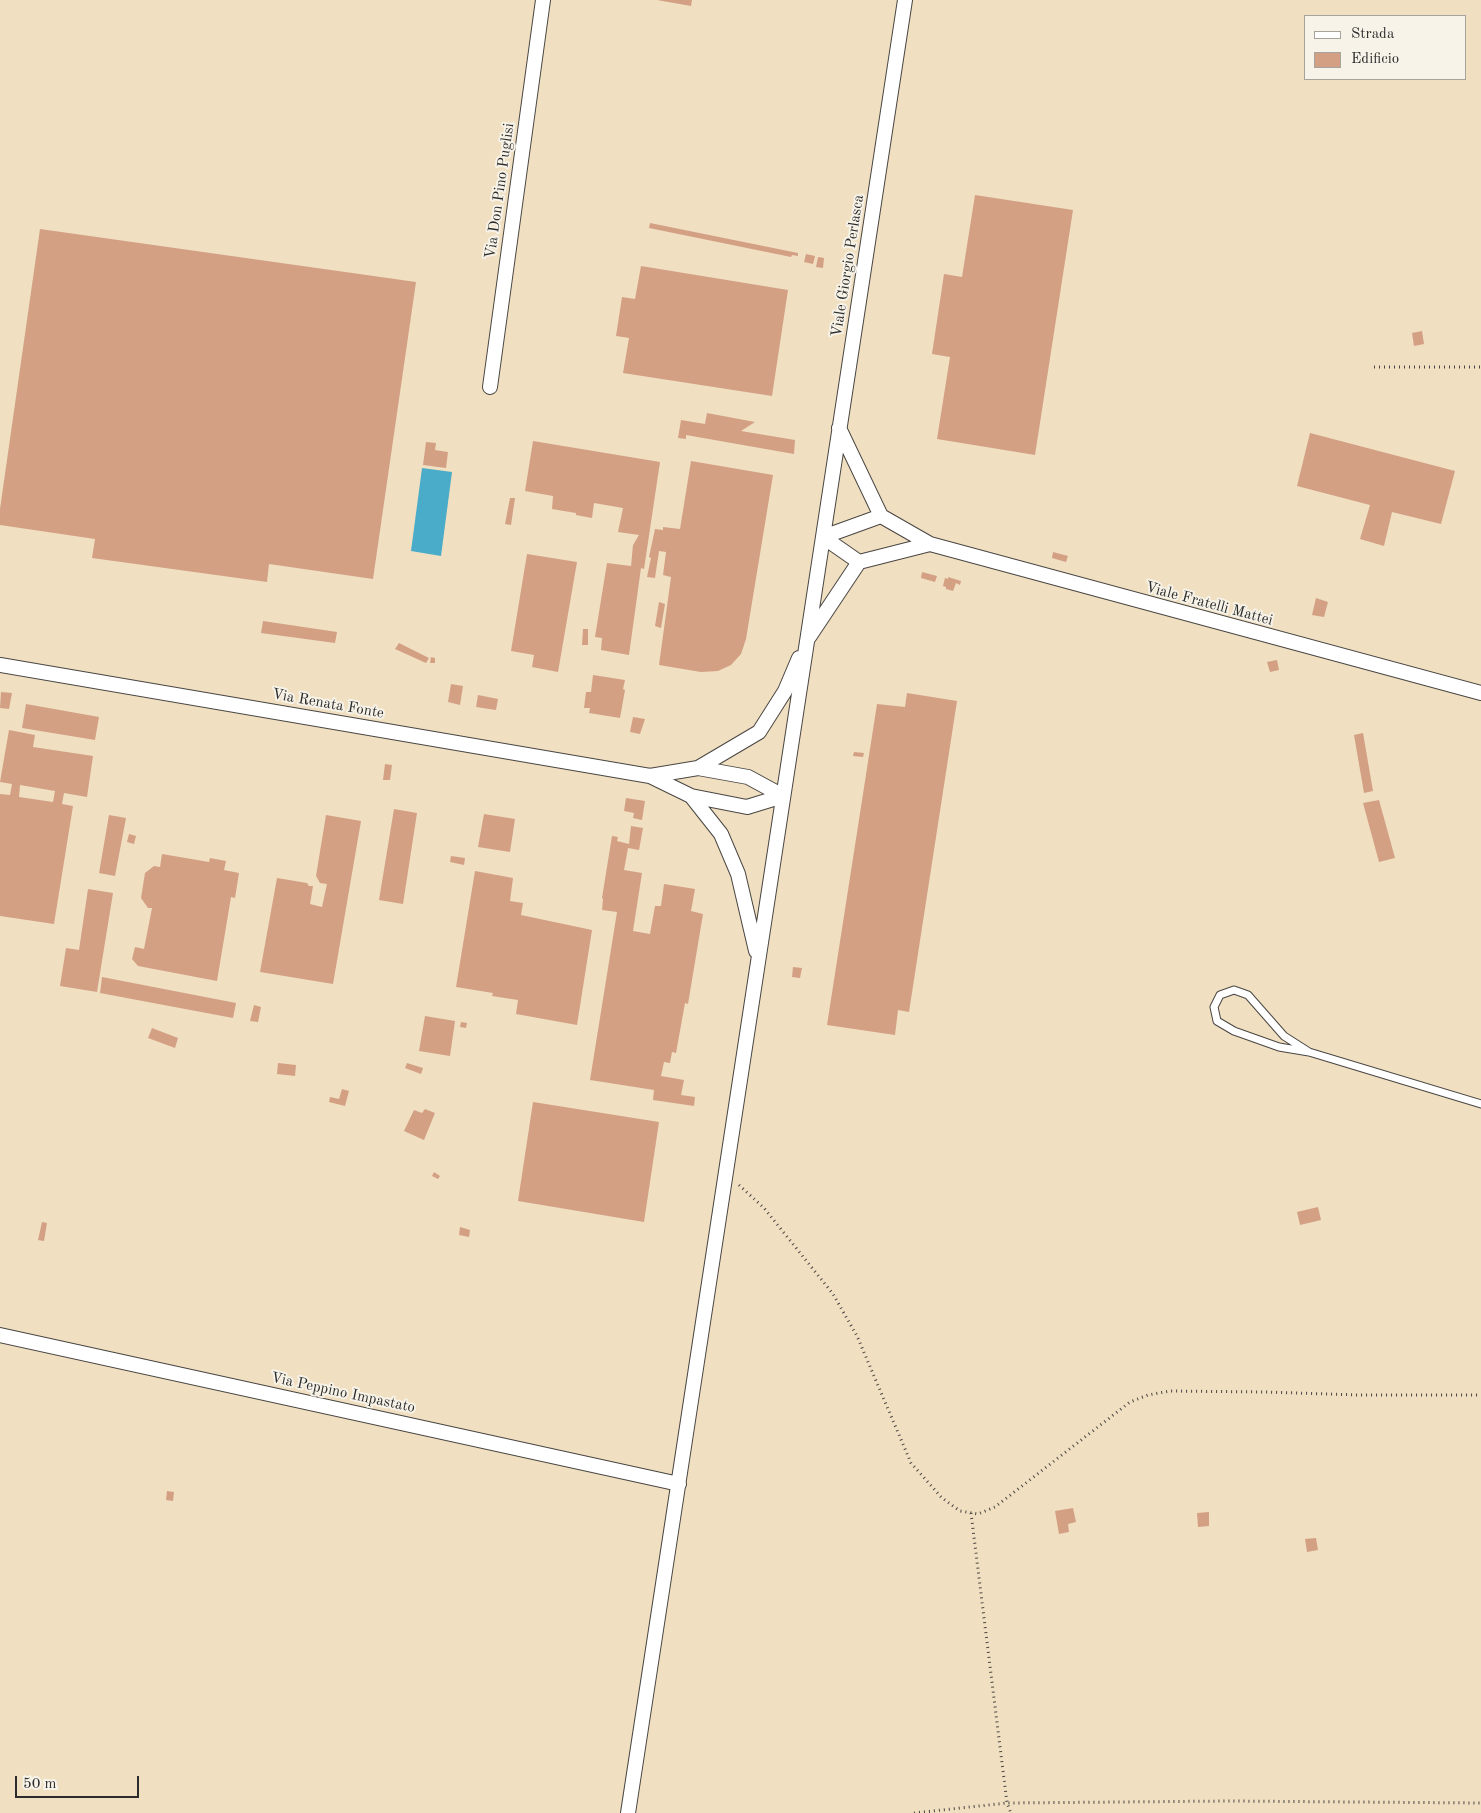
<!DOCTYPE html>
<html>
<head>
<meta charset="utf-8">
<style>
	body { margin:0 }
	#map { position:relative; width:1481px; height:1813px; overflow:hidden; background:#f0dfc1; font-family:"Old Standard TT",serif }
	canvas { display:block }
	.legend { position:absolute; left:1304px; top:15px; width:162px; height:65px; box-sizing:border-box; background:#f7f3e8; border:1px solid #a5a39c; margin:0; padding:6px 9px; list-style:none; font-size:15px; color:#2b2b2b }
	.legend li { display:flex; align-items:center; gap:10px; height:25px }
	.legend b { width:25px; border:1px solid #a5a39c }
	.scale { position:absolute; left:15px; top:1776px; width:124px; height:22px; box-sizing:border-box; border:2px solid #2b2b2b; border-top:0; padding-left:6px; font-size:15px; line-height:18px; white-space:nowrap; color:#2b2b2b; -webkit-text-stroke:4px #f7f3e8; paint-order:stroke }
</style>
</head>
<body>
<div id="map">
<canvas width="1481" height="1813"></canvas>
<ul class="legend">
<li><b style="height:6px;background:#fff"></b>Strada</li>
<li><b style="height:14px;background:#d3a084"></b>Edificio</li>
</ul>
<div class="scale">50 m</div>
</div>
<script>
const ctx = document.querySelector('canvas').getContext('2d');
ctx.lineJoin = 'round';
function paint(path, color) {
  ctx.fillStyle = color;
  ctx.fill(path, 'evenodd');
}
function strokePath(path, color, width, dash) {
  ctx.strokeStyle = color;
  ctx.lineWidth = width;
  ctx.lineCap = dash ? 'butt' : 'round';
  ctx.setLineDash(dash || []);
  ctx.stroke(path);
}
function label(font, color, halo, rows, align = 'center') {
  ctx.font = font + ' "Old Standard TT",serif';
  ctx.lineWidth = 4;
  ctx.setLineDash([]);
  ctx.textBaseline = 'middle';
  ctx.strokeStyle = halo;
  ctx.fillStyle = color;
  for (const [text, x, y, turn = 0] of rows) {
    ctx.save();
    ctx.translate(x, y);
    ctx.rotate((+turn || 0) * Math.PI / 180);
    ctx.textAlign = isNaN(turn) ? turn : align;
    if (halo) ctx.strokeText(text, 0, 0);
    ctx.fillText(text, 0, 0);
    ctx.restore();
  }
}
const water = new Path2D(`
	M422 468 452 472 441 556 411 551Z`);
const building = new Path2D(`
	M657 0H692L691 6Z
	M975 195 1073 210 1035 455 937 439 950 357 932 354 944 274 962 277Z
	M650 223 798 253V256L792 255 791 257 649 228Z
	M40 229 416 282 373 579 269 564 267 582 92 558 95 539 0 525V509Z
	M806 254 815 256 813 264 804 262Z
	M818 257 824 258 823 268 816 267Z
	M641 266 788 290 772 396 623 373 629 338 616 336 622 297 635 299Z
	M1422 331 1424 344 1414 346 1412 333Z
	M707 413 755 422 741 431 795 440 794 454 686 435V439L678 438 681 420 705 424Z
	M1310 433 1455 471 1441 524 1392 512 1384 546 1360 539 1370 505 1297 486Z
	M533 441 660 462 644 569 641 568 629 655 601 650 602 638 595 637 607 563 631 566 633 545 639 535 618 532 623 508 594 503 592 518 576 515V513L552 509 553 496 525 491Z
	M426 442 436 443 435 450 448 452 446 468 423 465Z
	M691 461 773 475 746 639 741 654 731 665 718 671 701 672 659 665 671 577 663 575 666 552 659 551 655 578 647 577 651 558 649 557 655 529 663 530V527L680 529Z
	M510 498H515L511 525 505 524Z
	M1053 552 1068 556 1066 562 1052 558Z
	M527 554 577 562 558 672 532 667 534 655 511 651Z
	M922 572 937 576 935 582 921 578Z
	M948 577 961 581 960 585 956 583 953 591 946 589V587L943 586 945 578 948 579Z
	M1316 598 1328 602 1324 617 1312 615Z
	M659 602 665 604 661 628 655 626Z
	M263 621 337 632 335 643 261 633Z
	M583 629H588V645H582Z
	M399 643 429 658 426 663 395 649Z
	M431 657 435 658V663H430Z
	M1277 660 1279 670 1270 672 1267 662Z
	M593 675 625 680 623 689 625 690 620 718 589 713 590 708H584L586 692H591Z
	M451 684 463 686 460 705 448 702Z
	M1 692 12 693 9 709 0 708Z
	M907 693 957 701 909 1012 898 1010 895 1035 827 1025 877 704 905 707Z
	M478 695 498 699 496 710 476 707Z
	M26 704 99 717 95 740 22 728Z
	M633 717 645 719 640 734 630 732Z
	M9 730 35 735 33 747 93 756 87 797 64 793 62 804 73 806 54 924 0 916V794L10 795 12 784 0 782ZM20 785 55 791 53 802 19 797Z
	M1363 733 1373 791 1364 793 1354 735Z
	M854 752 864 753 863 757 853 756Z
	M385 764 392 765 390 780H383Z
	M626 798 645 801 642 820 633 818 634 813 624 811Z
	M1379 800 1395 858 1379 862 1363 803Z
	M394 809 417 813 403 904 379 900Z
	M484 814 515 819 510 852 478 847Z
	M109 815 126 818 115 876 99 873Z
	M326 815 361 821 333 984 260 972 277 878 307 883 309 886H313L310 904 322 907 327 884 320 883 316 876Z
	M631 826 643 828 639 850 628 848 624 870 642 873 633 931 650 934 655 906H661L664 884 695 889 691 911 703 914 688 1004 685 1003 676 1053 672 1052 670 1063 664 1062 661 1076 684 1080 681 1095 695 1097 694 1106 653 1100 654 1090 590 1080 617 912 602 910 603 899 602 898 612 836 618 837 617 841 629 844Z
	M129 834 136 836 134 844 127 842Z
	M162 854 209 862 210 858 226 861 224 870 239 873 235 898 231 897 217 981 138 966 132 959 135 947 144 949 152 908H148L141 898 145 873 154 866 160 867Z
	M451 856 465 858 464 865 450 862Z
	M475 871 513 878 510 901 523 903 521 915 592 930 577 1025 516 1014 518 1000 492 996 493 993 456 987Z
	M88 889 113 893 97 992 60 986 66 948 79 950Z
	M793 967 802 968 800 978 792 977Z
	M102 977 236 1003 233 1018 100 993Z
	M254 1005 261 1007 258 1022 250 1021Z
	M425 1016 455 1021 450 1056 419 1051Z
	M461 1022 467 1023 466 1028 460 1027Z
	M152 1028 178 1038 175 1048 148 1038Z
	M278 1063 296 1065 295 1076 277 1074Z
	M407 1063 423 1068 421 1074 405 1068Z
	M342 1089 349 1091 345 1106 329 1102 330 1097 339 1099Z
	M533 1102 659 1122 644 1222 518 1201Z
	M425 1109 435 1113 424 1140 404 1131 414 1110 422 1113Z
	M434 1172 440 1176 438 1179 432 1176Z
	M1318 1207 1321 1220 1300 1225 1297 1212Z
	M42 1222 47 1223 44 1241 38 1240Z
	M460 1227 470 1230 469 1237 459 1235Z
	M167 1491 174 1492 173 1501 166 1500Z
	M1073 1508 1076 1522 1068 1524 1069 1532 1059 1534 1055 1511Z
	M1209 1512V1526L1198 1527 1197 1513Z
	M1316 1538 1318 1550 1307 1552 1305 1539Z`);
const path = new Path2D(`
	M1374 367H1481
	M739 1185 764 1208 833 1294 857 1336 911 1463 942 1498 960 1511 978 1514 995 1507 1130 1402 1148 1395 1170 1391 1265 1392 1359 1395H1481
	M971 1513 1007 1803 1011 1813
	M914 1813 1007 1803 1230 1801 1481 1803`);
const service = new Path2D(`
	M1309 1052 1284 1036 1248 995 1234 990 1220 995 1214 1007 1217 1021 1234 1031 1279 1047 1309 1052 1481 1104`);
const minor = new Path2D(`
	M490 387 543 0
	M823 537 881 516
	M823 537 859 562
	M930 544 1481 693
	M809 637 859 562 930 544 881 516 839 428
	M0 665 650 776
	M691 796 747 807 783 796 748 777 698 768
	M756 951 738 874 721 834 691 796 650 776 698 768 759 732 785 691 799 658
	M0 1335 679 1484
	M628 1813 905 0`);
const streetNames = [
	["Via Don Pino Puglisi",500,191,-82],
	["Viale Giorgio Perlasca",848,266,-81],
	["Viale Fratelli Mattei",1209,604,15],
	["Via Renata Fonte",328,704,10],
	["Via Peppino Impastato",343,1393,12]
];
paint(water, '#4aacc9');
paint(building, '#d3a084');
strokePath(service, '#494642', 9);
strokePath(minor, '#494642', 16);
strokePath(path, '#494642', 3, [1, 4]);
strokePath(service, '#fff', 7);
strokePath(minor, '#fff', 14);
label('15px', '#2b2b2b', '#f7f3e8', streetNames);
</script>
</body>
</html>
